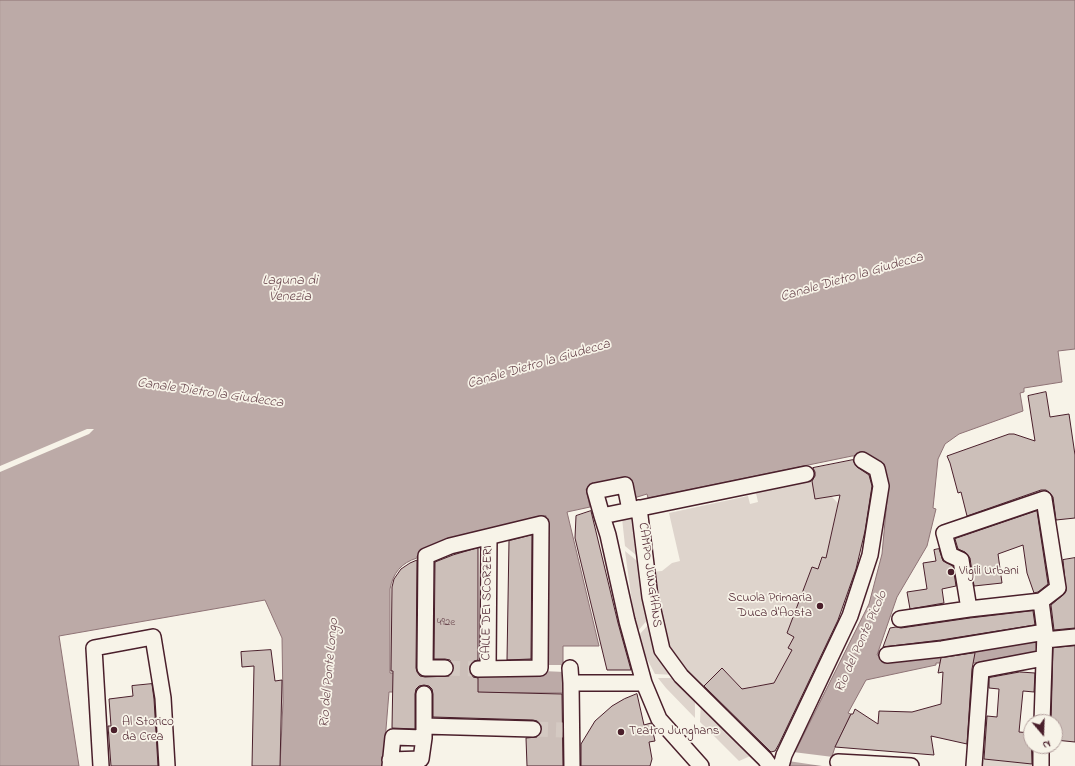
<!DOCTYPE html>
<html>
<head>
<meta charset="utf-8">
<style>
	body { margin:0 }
	#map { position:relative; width:1075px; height:766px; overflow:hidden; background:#f7f3e8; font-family:"Indie Flower",sans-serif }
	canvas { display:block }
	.north { position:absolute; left:1023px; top:714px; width:40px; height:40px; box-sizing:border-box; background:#f7f3e8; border:1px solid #b29e9c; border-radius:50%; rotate:161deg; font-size:11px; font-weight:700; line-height:16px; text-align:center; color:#4a1f2b }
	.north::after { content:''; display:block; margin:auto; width:14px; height:18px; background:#4a1f2b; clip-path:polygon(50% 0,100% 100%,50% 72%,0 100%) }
</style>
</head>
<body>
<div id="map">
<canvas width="1075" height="766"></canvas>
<div class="north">N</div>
</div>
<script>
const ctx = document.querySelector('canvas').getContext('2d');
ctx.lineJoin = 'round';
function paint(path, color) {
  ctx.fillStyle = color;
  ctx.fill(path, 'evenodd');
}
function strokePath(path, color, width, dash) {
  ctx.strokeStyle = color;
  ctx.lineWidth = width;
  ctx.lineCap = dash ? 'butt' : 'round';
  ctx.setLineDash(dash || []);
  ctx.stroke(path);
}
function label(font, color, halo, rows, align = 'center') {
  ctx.font = font + ' "Indie Flower",sans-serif';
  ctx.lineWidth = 3.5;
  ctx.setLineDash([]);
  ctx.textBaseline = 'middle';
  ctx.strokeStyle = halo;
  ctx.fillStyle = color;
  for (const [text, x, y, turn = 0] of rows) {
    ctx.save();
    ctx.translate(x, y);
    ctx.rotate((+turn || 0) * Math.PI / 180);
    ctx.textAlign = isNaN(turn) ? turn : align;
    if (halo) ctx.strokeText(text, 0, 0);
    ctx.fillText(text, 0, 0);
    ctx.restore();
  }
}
const green = new Path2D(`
	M812 481 816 499 831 496 838 503 826 558 821 557 818 569 812 568 787 633 794 637 789 648 792 650 779 682 770 687 768 684 749 687 747 691 737 688V684L722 668 700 690 663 644 650 572 662 571 672 563 680 561 669 513 748 496 750 504 758 502 756 493Z
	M636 516 642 560 625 546 622 518Z
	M625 551 642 565 649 618 637 632 635 624Z
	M650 623 675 675 655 674 646 657 638 636Z
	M658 678H678L695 696V718L666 688Z
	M701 700 755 754 739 761 700 722Z
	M982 759 1034 764V766H981Z`);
const water = new Path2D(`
	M0 0H1075V349L1058 351 1062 382 1024 388V392L1020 393 1023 411 959 434 945 444 938 459 933 508 936 509 927 546 897 597 877 655 887 657 1035 637 1037 652 974 663H936V665L866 680 848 713 851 714 835 747 829 766H788L869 604 882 554 888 489 859 456H852L648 498 647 494 634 498 629 480 586 489 590 507 567 512 599 646H563V693L389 692 383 766H280L283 702 282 638 265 600 59 636 79 766H0ZM546 516 544 674 390 673V589C393 573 401 563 417 558V556L451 541Z`);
const pier = new Path2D(`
	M87 429H94L89 434 0 472V466Z
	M543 665H565V672L542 671Z
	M793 752 833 757 831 766H822L788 761Z`);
const building = new Path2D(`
	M1046 392 1050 417 1069 414 1075 455V518L1056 520 1053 497 1050 493 1046 490H1041L967 516 961 492 958 493 950 463 947 456 1009 434H1014L1035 441 1028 396Z
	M853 460 857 467 869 475 872 486 865 531 856 569 838 620 779 744 775 751 771 752 704 686 722 668 742 689 774 683 792 650 788 648 794 637 787 633 812 567 818 569 822 557 826 558 840 495 815 499 812 481 815 476V472L813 468Z
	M591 511 618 623 631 670H607L575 538 576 516Z
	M1037 511 1048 584 1038 592 1034 593 1027 573 1023 545 998 554 1002 583 974 586 970 558 965 552 958 549 955 539Z
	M532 535 531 659 507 660 509 541Z
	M478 548V660L474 661 470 664 469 669 470 673 473 677 478 678V692L562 694 563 766H527L526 738 537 737 540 734 542 729 541 724 537 721 533 720 433 717V694L432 689 429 686 424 685 419 686 416 689 415 694V729L392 728 393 671H391L392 587 394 579 401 569 410 563 417 560 416 668 417 672 420 676 425 677 449 676 453 673 454 668 453 663 450 660 445 659H434L435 562 453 555Z
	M939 549 943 561 953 566 956 586 942 589 944 603 910 609 907 592 927 589 923 563 936 561 934 550Z
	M1075 558V628L1054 630 1051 605 1063 595 1066 591 1063 560Z
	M1033 611 1035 625 941 640 883 647 890 628 896 627 901 628 970 618Z
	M1075 646V742L1055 740V722H1051L1053 648Z
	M271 650 275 681 282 680 280 766H252L254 666 242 667 241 652Z
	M975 653 972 669 967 744 931 736 934 755 835 747 851 714H853L855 709 878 724 879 711 912 712 941 704 943 672 938 673 941 658Z
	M1020 672 1035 673 1034 692 1023 691 1019 732 1031 733 1032 764 984 759 987 716 997 717 999 689 989 688V678Z
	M152 684 154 699 158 766H111L108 726H111L109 699 133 696 132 686Z
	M637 694 644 725 651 723 655 741 649 742 652 759 650 766H581V744L595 721 612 706 624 699Z`);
const pedestrianTunnel = new Path2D(`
	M445 668 478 669
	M533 729 563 730`);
const pedestrian = new Path2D(`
	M639 508 650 597 662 650 681 676 765 759 770 766
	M602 516 595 491 625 485 630 510
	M969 609 961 560 950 555 944 533 1044 499 1058 588 1041 601 1045 632 1042 722
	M900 619 969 609 1041 601
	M1045 640 1075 637
	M887 655 942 649 1045 632
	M445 668H425L426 556 450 546 541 524 540 668 478 669
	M570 668 571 683H644
	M488 669 489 537
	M571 683 572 766
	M424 694V726
	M390 760 421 759 424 738
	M838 762 911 766
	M101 766 94 648 153 637 163 698 167 766
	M390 766 393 737 424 738V726L533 729
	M701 766 659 719 644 683 627 621 608 535 602 516 806 474
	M781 766 784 755 850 616 870 555 881 486 877 469 862 460
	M974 766 981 670 1044 658
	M1041 766V746`);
const markers = [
	[951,572,4,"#4a1f2b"],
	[820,606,4,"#4a1f2b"],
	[114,730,4,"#4a1f2b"],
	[621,732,4,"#4a1f2b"]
];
const numberNames = [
	["492e",446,623]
];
const poiNames = [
	["Vigili Urbani",959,572],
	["Scuola Primaria",812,599,"right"],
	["Duca d'Aosta",812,614,"right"],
	["Al Storico",122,723],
	["da Crea",122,738],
	["Teatro Junghans",629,732]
];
const streetNames = [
	["CAMPO JUNGHANS",649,575,82],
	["CALLE DEI SCORZERI",488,603,-89]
];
const waterNames = [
	["Canale Dietro la Giudecca",852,278,-16],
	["Laguna di",290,282],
	["Venezia",290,298],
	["Canale Dietro la Giudecca",539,365,-16],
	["Canale Dietro la Giudecca",210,394,8],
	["Rio del Ponte Picolo",862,642,-66],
	["Rio del Ponte Longo",330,673,-85]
];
paint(green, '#ded4cc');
paint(water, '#bcaaa7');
strokePath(water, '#8e7275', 1);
paint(pier, '#f7f3e8');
paint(building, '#ccbfb9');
strokePath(building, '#4a1f2b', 1);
strokePath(pedestrianTunnel, '#d4c9c2', 15, [15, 8]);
strokePath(pedestrian, '#4a1f2b', 18);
strokePath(pedestrian, '#f7f3e8', 15);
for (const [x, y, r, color] of markers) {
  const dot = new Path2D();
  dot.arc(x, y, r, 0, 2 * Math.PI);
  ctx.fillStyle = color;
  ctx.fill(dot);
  strokePath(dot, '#f7f3e8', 1.5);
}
label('11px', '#6a474e', null, numberNames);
label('13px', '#4a1f2b', '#f7f3e8', poiNames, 'left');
label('13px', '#4a1f2b', '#f7f3e8', streetNames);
label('italic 14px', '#6c4950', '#f7f3e8', waterNames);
</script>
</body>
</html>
